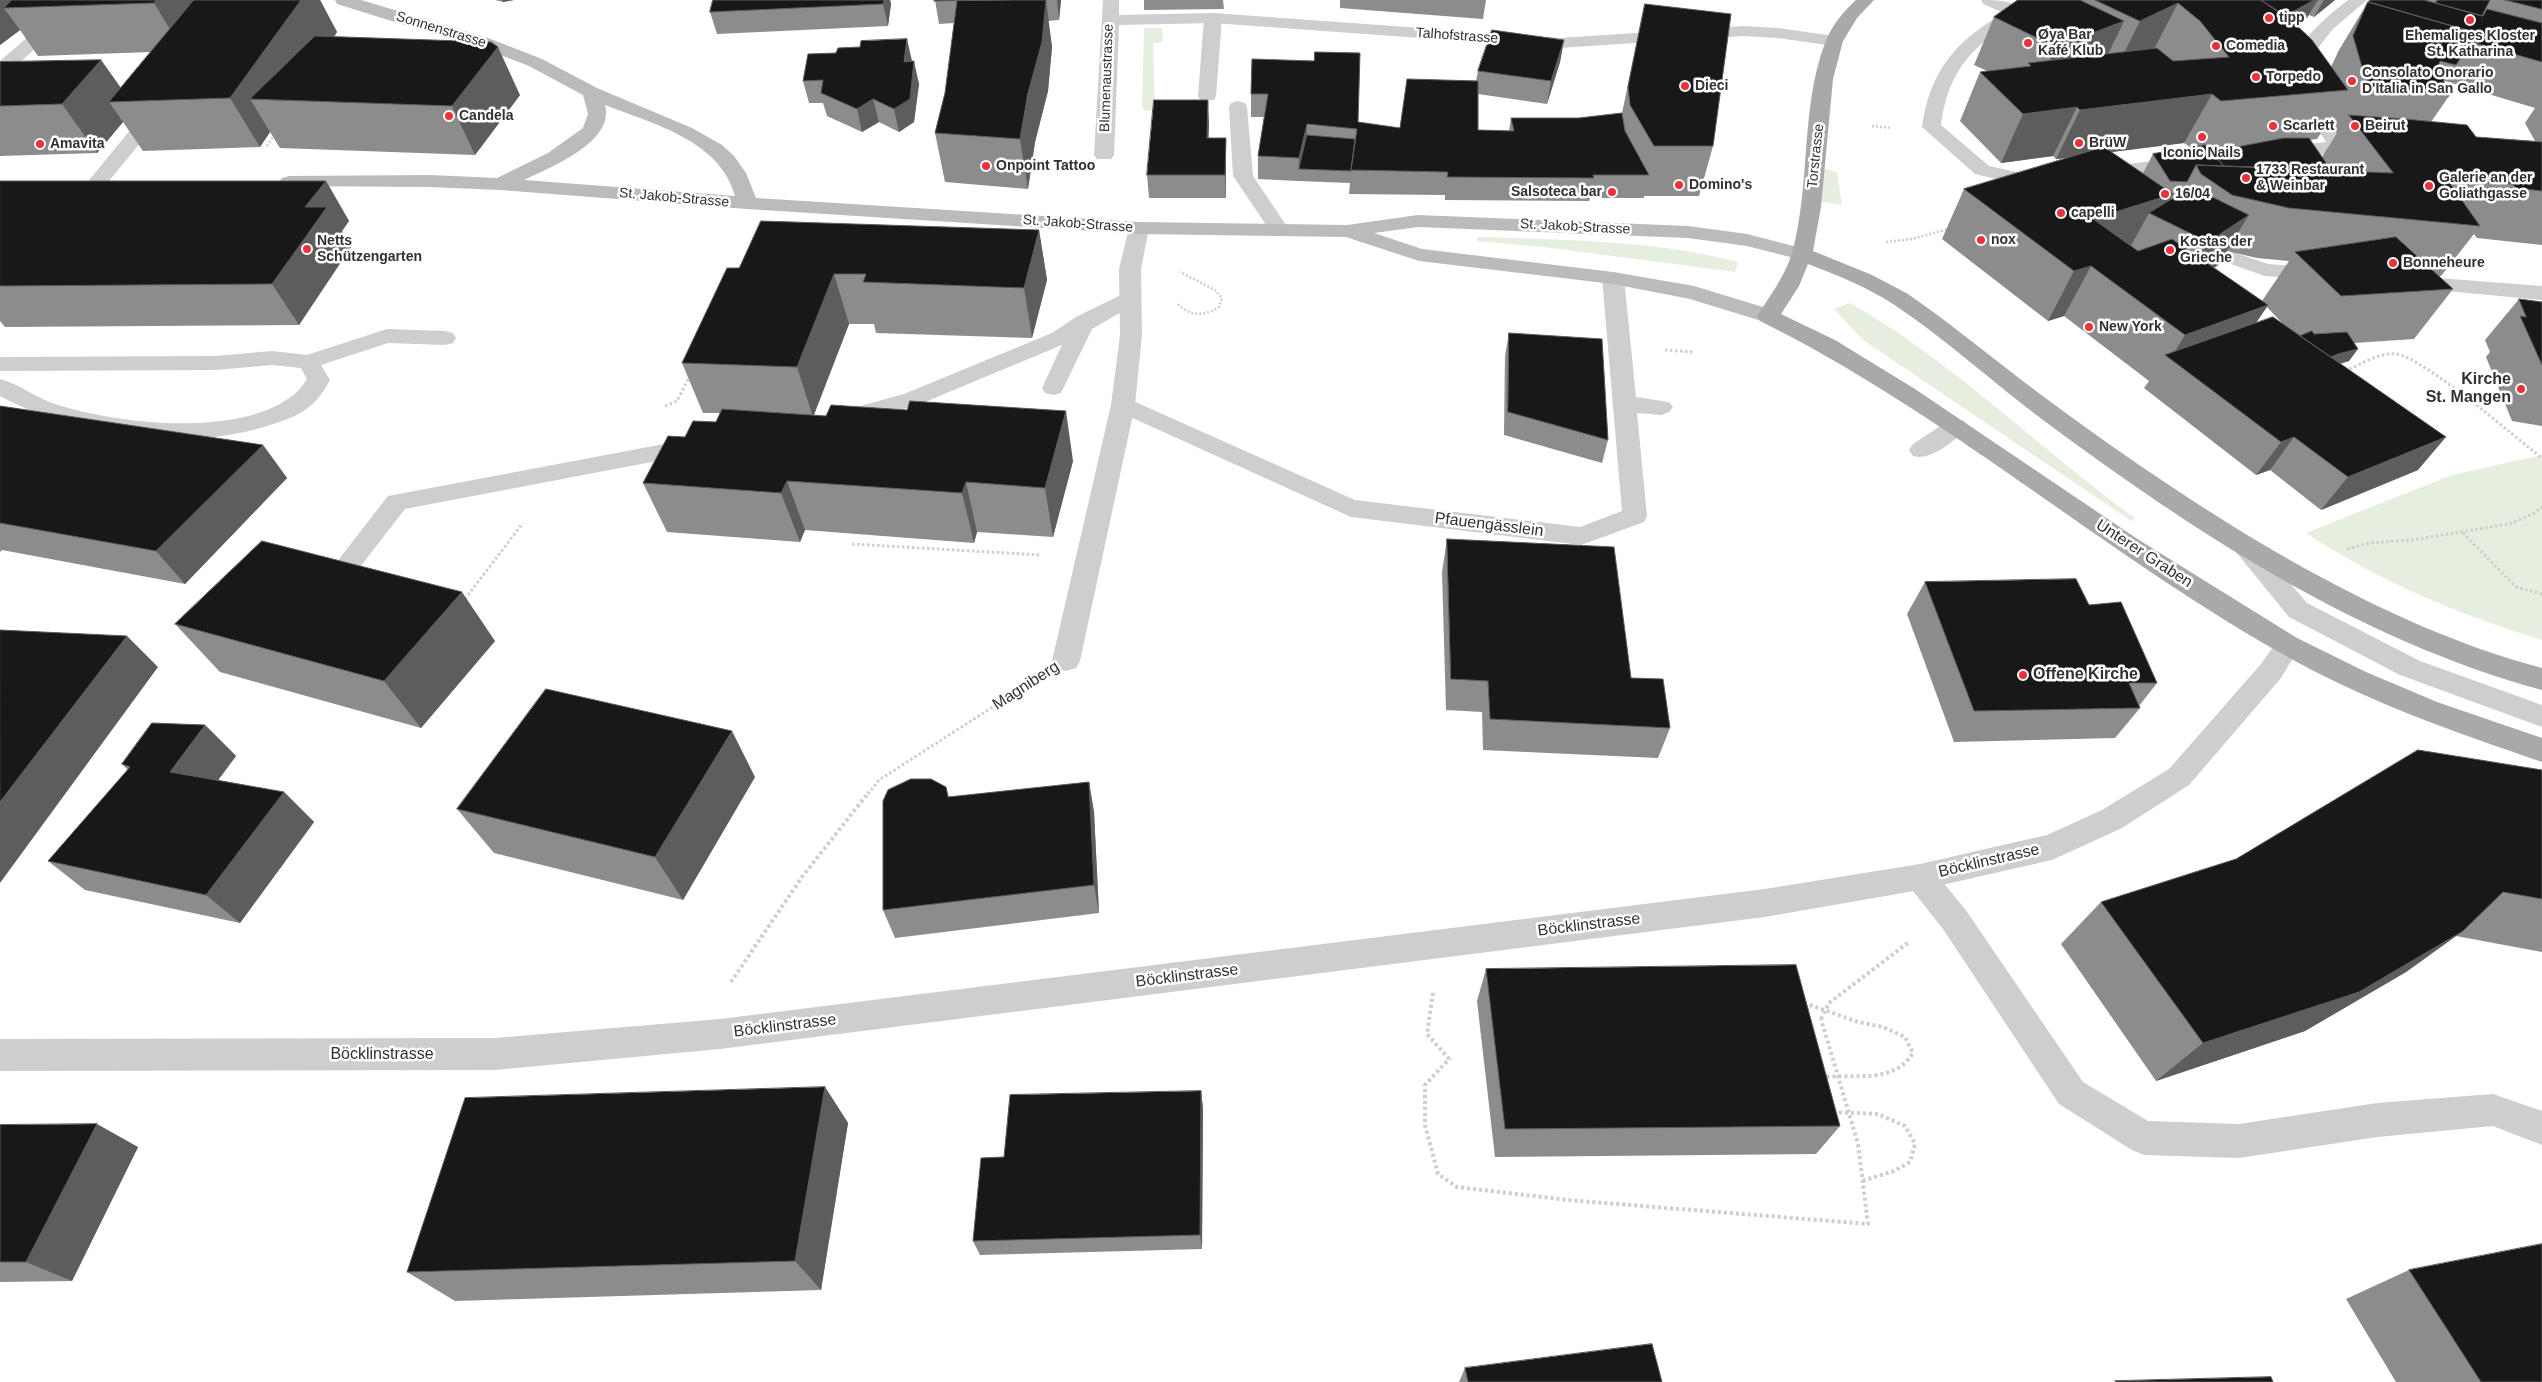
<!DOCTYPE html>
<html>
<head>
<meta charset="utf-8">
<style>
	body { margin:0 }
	canvas { display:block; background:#fff }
</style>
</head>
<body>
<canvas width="2542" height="1382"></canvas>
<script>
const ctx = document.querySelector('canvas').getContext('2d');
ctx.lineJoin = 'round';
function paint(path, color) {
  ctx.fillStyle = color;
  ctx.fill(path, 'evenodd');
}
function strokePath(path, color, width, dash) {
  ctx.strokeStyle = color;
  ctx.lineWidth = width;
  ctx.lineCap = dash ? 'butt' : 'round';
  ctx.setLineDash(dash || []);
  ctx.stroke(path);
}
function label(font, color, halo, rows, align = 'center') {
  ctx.font = font + ' Helvetica,sans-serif';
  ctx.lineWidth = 5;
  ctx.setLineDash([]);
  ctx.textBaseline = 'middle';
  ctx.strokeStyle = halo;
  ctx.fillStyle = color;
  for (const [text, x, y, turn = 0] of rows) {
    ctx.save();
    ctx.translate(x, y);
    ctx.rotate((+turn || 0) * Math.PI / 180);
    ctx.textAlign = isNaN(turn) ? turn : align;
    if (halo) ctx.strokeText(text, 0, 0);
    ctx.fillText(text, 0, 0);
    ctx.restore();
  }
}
const green = new Path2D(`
	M1144 28H1162L1163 42 1153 43 1155 111H1146L1142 108Z
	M1821 168 1837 172 1842 205 1819 201Z
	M1478 237C1565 240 1654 240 1738 262L1735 272 1544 247 1477 241Z
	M1850 303C1954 362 2038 448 2135 518L2131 521 1863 340 1834 309Z
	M2542 455V640C2458 614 2380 582 2306 533L2452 475Z`);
const pathFar2 = new Path2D(`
	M1872 126 1892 128
	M267 146 275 134
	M1886 242 1912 239 1948 229
	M1178 304C1190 317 1205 316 1219 307L1222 298 1215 290 1180 272`);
const pathFar1 = new Path2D(`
	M1665 350 1693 352
	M2345 371C2360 365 2379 352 2396 354 2423 357 2516 438 2542 458
	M665 406 677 401 690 376
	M2463 533 2516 587 2542 594
	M852 544 1041 555
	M2347 549 2369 543 2412 540 2509 524 2533 514 2542 507
	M465 599 523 523
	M868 794 879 780 1027 685`);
const path = new Path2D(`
	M731 982 802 877 869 792
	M1433 993 1427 1034 1449 1059 1425 1085V1125L1438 1174 1457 1187 1568 1200 1868 1224 1858 1144 1821 1019
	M1804 1003 1858 1022 1883 1027 1905 1037 1913 1053C1894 1084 1855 1074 1824 1077
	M1829 1003 1909 942
	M1833 1112 1878 1114 1905 1126 1915 1144 1910 1162 1894 1171 1862 1181`);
const service = new Path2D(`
	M1213 13 1219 14 1222 18 1216 96 1214 100H1200L1198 96 1204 18 1207 14Z
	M1238 101 1245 103 1247 107 1253 176 1288 228 1285 232 1278 234 1271 232 1233 176 1229 107 1231 103Z
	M1613 272 1620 273 1624 278 1636 397 1669 402 1673 407 1669 412 1661 415 1637 413 1647 516 1644 522 1581 545 1351 517 1115 410 1111 405 1115 400 1123 397 1131 400 1355 500 1580 527 1622 511 1602 278 1606 273Z
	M1129 291 1137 293 1140 298 1137 303 1092 329 1061 393 1053 395 1045 393 1042 388 1062 345 920 404 846 426 838 424 834 418 838 412 904 394 1052 333 1076 317Z
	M387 329 445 331 453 333 456 338 453 343 445 345 388 343 321 365 330 380C325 389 318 400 309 407 297 417 279 422 264 427 180 452 77 438 0 396V379C20 384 36 398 55 404 117 424 237 438 292 396 298 392 303 385 307 379L301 368 272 365 215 370 0 371V357L215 356 272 351 307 355Z
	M1956 419 1964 421 1968 427 1964 433C1949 443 1931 461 1913 456L1909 450 1913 444 1948 421Z
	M696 438 704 440 708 446 704 452 405 509 360 567 377 571 381 578 377 585C363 589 347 583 333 579L329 572 388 496Z
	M2244 537 2253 540 2307 603 2420 661 2542 705V727L2400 675 2289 617 2231 546 2235 540Z
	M1920 864 1931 868 1965 909 2083 1082 2148 1121 2239 1124 2377 1103 2493 1094 2542 1111V1145L2493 1126 2377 1137 2239 1158 2144 1155 2132 1150 2059 1104 1943 929 1909 886 1905 877 1909 868Z`);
const minor = new Path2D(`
	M86 0H106L42 43 6 74 0 75V61L30 35Z
	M1103 0H1119V15L1213 13 1559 38 1743 26 1778 28 1834 36 1840 37 1843 41 1840 45 1834 46 1778 38 1743 36 1559 48 1213 23 1119 25 1114 155 1111 159H1097L1094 155Z
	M1981 0C1995 0 2016 0 2026 12 2020 21 2006 26 1997 32 1962 56 1946 84 1941 125L1989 166 2035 176 2051 177 2054 181 2051 185 2035 188 1975 174 1922 127C1930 70 1956 41 2004 13L1983 4Z
	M2348 0H2367L2333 29 2310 58 2307 82 2345 142 2372 147 2375 151 2372 155 2365 157 2338 153 2278 159 2271 157 2268 153 2271 149 2326 142C2315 125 2297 102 2290 83 2279 55 2329 15 2348 0Z
	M157 104 164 106 166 110 164 114 104 187H90L87 183 90 179 150 106Z
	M2183 158 2190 160 2193 164 2190 168 2099 179 2092 177 2089 173 2092 169 2099 167Z
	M1139 222 1146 224 1149 228 1141 269 1142 335 1135 405 1080 661 1076 668 1066 671 1056 668 1052 661 1111 405 1120 335 1119 269 1129 228 1132 224Z
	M2189 237 2268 264 2319 268 2326 269 2330 274 2326 279 2319 280 2265 276 2182 247 2179 243 2182 239Z
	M2412 276 2542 286V300L2404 287 2401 282 2404 277Z
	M2288 635 2297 638 2301 645 2281 678 2189 785 2122 828 2052 860 1920 890 1765 917 720 1049 495 1070 0 1071V1039L495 1038 720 1019 1765 889 1920 864 2047 835 2102 810 2169 769 2261 664 2279 638Z`);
const secondary = new Path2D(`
	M335 0H361L488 38 542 59 597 88 692 128 722 145 734 156 746 173 756 198 1139 222 1347 225 1418 215 1688 226 1747 234 1809 250 1812 254 1809 258 1802 260 1747 246 1688 238 1418 227 1374 233 1422 249 1613 272 1694 286 1776 311 1779 316 1776 321 1768 323 1690 299 1613 284 1419 261 1346 237 1139 234 747 209 500 190 430 187 282 186 279 182 282 178 289 176 430 175 497 178 548 153 583 128 588 114 583 95 529 66 498 54 337 4ZM605 105C653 124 720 140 735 196L524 180C551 167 615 142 605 105Z`);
const primary = new Path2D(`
	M1856 0H1874L1857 18 1843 41 1833 79 1821 207 1813 251 1872 275 1908 294C1960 330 2008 371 2059 408 2200 511 2372 623 2542 668V690C2358 640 2194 532 2043 420 1992 382 1946 339 1893 304 1867 287 1837 275 1808 264L1799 286 1781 314 1835 340 1915 389 2139 540 2297 638 2366 672 2437 702 2542 738V762C2452 731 2362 700 2279 652 2101 551 1944 412 1760 321L1757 316C1770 296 1785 276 1792 253 1811 185 1800 109 1825 43 1831 26 1844 11 1856 0Z`);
const pathBridge = new Path2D(`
	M1821 1019 1829 1003`);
const wall = new Path2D(`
	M0 0H320L337 32 334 37 520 95 475 155 280 148 270 132 260 147 143 151 123 122 97 153 0 156V62L101 60 121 88 151 52 38 56 20 30 0 45Z
	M495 0H514L503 2Z
	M713 0H890L891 4 888 26 717 34 710 12Z
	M935 0H1061L1059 20 1048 21 1052 47 1048 91 1035 142 1028 189 945 182 935 133 945 93 954 23 939 24Z
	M1144 0H1223L1224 9 1144 10Z
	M1340 0H1486L1483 19 1340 8Z
	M2018 0H2335L2314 17 2309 15 2306 19 2296 25 2331 67 2339 50 2368 2 2370 0H2542V245L2477 238 2474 234 2441 276H2439L2453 289 2414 339 2354 343 2349 361 2340 364 2418 470 2321 510 2270 470 2256 475 2144 388 2149 381 2064 316 2048 321 1942 239 1964 189 2069 158 2056 159 2053 156 2001 163 1960 121 1980 72 1987 71 1974 65 1994 17ZM2445 81 2535 108 2525 123 2535 141 2476 137 2431 122 2449 96 2444 83ZM2332 116 2336 133H2337L2322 157 2310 140 2317 139ZM2184 143 2190 147 2153 154 2143 173 2111 152ZM2248 145 2211 152 2208 148 2228 147ZM2227 251 2257 258 2289 261 2262 301 2214 268 2218 265ZM2267 307 2283 324 2256 323Z
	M1645 4 1713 146 1699 196H1644V198H1590L1589 201 1445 200V195L1349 194 1350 183 1298 181 1258 179V156L1264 117H1251V94L1252 59 1358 122 1400 128 1476 81 1478 71 1564 40 1560 62 1547 104 1478 94V130L1509 131 1511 118H1579L1622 113Z
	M912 61 919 84 914 122 899 132 879 122 862 132 827 116 823 103H809L803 81Z
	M1209 123 1208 138H1226V198H1149L1147 175Z
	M0 181H326L349 221 342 231 351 247 299 325 5 327 0 321Z
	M1039 230 1047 280 1032 338 876 333 874 324H849L814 415 1073 461 1053 537 977 532 974 543 805 530 800 542 667 532 643 483 685 437 716 422 720 413H703L682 363 739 268Z
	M2519 299 2542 302V426L2512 421 2486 357 2490 352 2485 340Z
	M1509 333 1608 440 1602 463 1504 435 1505 356Z
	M0 406 263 445 287 478 185 584 2 550 0 552Z
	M1447 539 1631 678 1670 728 1658 758 1483 750 1482 712 1446 710 1442 572Z
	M1925 582 2089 605 2157 683 2139 706 2140 708 2115 738 1954 742 1907 614Z
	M175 624 495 641 421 728 220 672Z
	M205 725 236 756 218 780 284 792 314 822 240 923 85 890 48 861 128 770 122 764Z
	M2542 770V952L2456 936 2406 972 2305 1031 2156 1081 2061 944 2101 902Z
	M755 777 683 900 494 853 457 809Z
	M1089 782 1094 812 1099 913 895 938 883 910 946 787 949 797Z
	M1486 969 1840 1126 1816 1154 1495 1157 1477 1001Z
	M825 1087 848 1123 821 1290 455 1301 407 1272Z
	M1201 1091 1203 1108 1202 1249 980 1255 973 1241 1004 1157Z
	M0 1125 138 1147 72 1281 0 1282Z
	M2409 1270 2542 1382H2396L2346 1299Z
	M1465 1368 1662 1382H1459Z`);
const shadedWall = new Path2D(`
	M0 0H45L4 8 20 30 0 45Z
	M156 0H217L183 51 154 3Z
	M301 0H320L337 32 291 101 250 99 270 132 260 147 230 98Z
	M502 0H514L503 2Z
	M884 0H890L891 4 888 26 883 4Z
	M1046 0 1052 47 1048 91 1035 142 1028 189 1020 139Z
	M1057 0H1061L1059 20Z
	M2314 0H2318L2306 19 2269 40 2282 18Z
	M2324 0H2335L2314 17Z
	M2178 3 2153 51 2116 69 2140 21Z
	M2124 21 2101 69 2034 95 2056 47Z
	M907 39 912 61 904 62Z
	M1564 40 1560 62 1547 104 1551 81Z
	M498 47 520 95 475 155 452 106Z
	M101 60 130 101 109 102 123 122 97 153 62 104Z
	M914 61 919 84 914 122 899 132 894 109Z
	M2212 94 2184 143 2056 159 2080 110Z
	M873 99 879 122 862 132 857 109Z
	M1208 100 1209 123 1208 161 1207 138Z
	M2077 107 2053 156 2001 163 2023 114Z
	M1307 124 1306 146 1299 169V158Z
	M1226 138V198L1225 175Z
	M326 181 349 221 342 231 351 247 299 325 272 284 305 207Z
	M2173 194 2159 218 2149 213 2129 249 2093 219Z
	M2249 215 2218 265 2177 292 2208 242Z
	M1039 230 1047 280 1032 338 1024 288Z
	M2091 266 2064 316 2048 321 2074 271Z
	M834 274 849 324 813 417 797 367Z
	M2268 305 2234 355 2170 359 2185 335Z
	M2358 349 2349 361 2328 367 2303 369 2338 354Z
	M1066 411 1073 461 1053 537 1045 488Z
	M2294 437 2270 470 2256 475 2281 442Z
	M2446 437 2418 470 2321 510 2348 477Z
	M263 445 287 478 185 584 156 551Z
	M787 481 805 530 800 542 781 493Z
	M966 482 977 532 974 543 962 493Z
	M462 592 495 641 421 728 384 681Z
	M127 636 158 667 0 883V802Z
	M205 725 236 756 202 802 170 772Z
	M732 731 755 777 683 900 655 857Z
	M1089 782 1094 812 1099 913 1094 885Z
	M284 792 314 822 240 923 206 895Z
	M2463 931 2406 972 2305 1031 2156 1081 2203 1043Z
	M825 1087 848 1123 821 1290 795 1261Z
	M1201 1091 1203 1108 1202 1249 1200 1235Z
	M97 1124 138 1147 72 1281 26 1262Z`);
const building = new Path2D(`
	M12 0H156L154 3 4 8Z
	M194 0H301L230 98 109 102Z
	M713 0H884L883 4 710 12Z
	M935 0H984L934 1Z
	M1015 0H1046L1042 42 1028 93 1020 139 935 133 945 93 957 1Z
	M2018 0H2080L2124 21 2056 47 1994 17Z
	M2095 0H2261L2289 18 2312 40 2348 90 2221 101 2212 94 2080 110 2077 107 2023 114 1980 72 2031 66 2028 63 2157 48 2173 61 2229 57 2200 21 2178 3 2140 21Z
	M2261 0H2314L2285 16Z
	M2370 0H2424L2483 16 2487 9 2542 23V62L2471 42 2477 33 2369 2Z
	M2438 0H2490L2482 16 2435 3Z
	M2505 0H2542V9Z
	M2368 2 2477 33 2456 65 2440 61 2438 66 2449 96 2367 84 2353 36Z
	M1645 4 1731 14 1713 146H1654L1630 105 1628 87Z
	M1492 30 1564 40 1551 81 1478 71Z
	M315 36 491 42 498 47 452 106 250 99Z
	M907 39 904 62 914 61 910 99 894 109 873 99 857 109 821 93 823 80 803 81 808 54 836 53 838 48 860 47 861 41Z
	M1315 52 1360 53 1358 122 1400 128 1407 79 1478 81V130L1514 131 1511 118H1579L1622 113 1625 131 1649 175H1593L1594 178 1447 177 1448 172 1351 170 1357 129 1307 124 1299 158 1258 156 1268 94H1251L1252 59 1314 61Z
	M101 60 62 104 0 106V62Z
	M1154 100H1208L1207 138H1226L1225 175H1147Z
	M2349 115 2405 119 2467 125 2476 137 2542 142V191L2516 188 2512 184 2447 179 2480 226 2289 208 2232 195 2201 174 2196 165 2393 173Z
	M1307 135 1355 139 1351 170 1352 171 1299 169Z
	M2284 138H2309L2331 170 2224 166 2211 152Z
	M2205 145 2224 166 2196 165 2187 182 2170 181 2153 154Z
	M2104 147 2173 194 2093 219 2138 251 2172 239 2268 305 2185 335 2091 266 2074 271 1964 189Z
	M0 181H326L305 207H327L272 284 0 286Z
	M2192 187 2249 215 2208 242 2149 213Z
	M761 221 1039 230 1024 288 863 282 866 274H834L797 367 682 363 727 268H739Z
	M2396 237 2453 289 2341 296 2295 252Z
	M2519 299 2542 302V365L2520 316 2526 317Z
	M2273 317 2446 437 2348 477 2294 437 2281 442 2165 355Z
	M2312 331 2314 334 2347 332 2358 349 2338 354 2331 357 2300 336Z
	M1509 333 1602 339 1608 440 1508 412Z
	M910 401 1066 411 1045 488 966 482 962 493 787 481 781 493 643 483 668 436 685 437 693 421 716 422 722 409 826 416 831 405 907 410Z
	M0 406 263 445 156 551 0 523Z
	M1447 539 1614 547 1631 678 1663 679 1670 728 1490 719 1488 681 1451 679Z
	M262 541 462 592 384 681 175 624Z
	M2076 579 2089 605 2121 602 2157 683H2129L2140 708 1974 711 1925 582Z
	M0 630 127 636 0 802Z
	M546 689 732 731 655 857 457 809Z
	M152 723 205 725 170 772 284 792 206 895 48 861 130 767 122 764Z
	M2418 750 2542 770V899L2503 892 2463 931 2359 992 2203 1043 2101 902 2236 859Z
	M911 779H931L946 787 948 797 1089 782 1094 885 883 910V801L888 790Z
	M1796 965 1840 1126 1505 1129 1486 969Z
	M825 1087 795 1261 407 1272 465 1098Z
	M1201 1091 1200 1235 973 1241 981 1158 1004 1157 1010 1095Z
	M97 1124 26 1262H0V1125Z
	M2542 1244V1382H2481L2409 1270Z
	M1652 1344 1662 1382H1468L1465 1368Z
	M2271 1377 2273 1382H2116L2115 1381Z`);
const markers = [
	[2269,18,5,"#e8333a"],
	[2470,20,5,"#e8333a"],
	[2028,43,5,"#e8333a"],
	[2216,46,5,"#e8333a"],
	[2256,77,5,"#e8333a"],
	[2352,81,5,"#e8333a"],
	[1685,86,5,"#e8333a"],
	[449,116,5,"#e8333a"],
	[2273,126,5,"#e8333a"],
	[2355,126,5,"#e8333a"],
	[2202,137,5,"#e8333a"],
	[2079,143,5,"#e8333a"],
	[40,144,5,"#e8333a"],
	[986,166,5,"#e8333a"],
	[2246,178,5,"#e8333a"],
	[1679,185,5,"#e8333a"],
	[2429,186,5,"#e8333a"],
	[1612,192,5,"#e8333a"],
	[2165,194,5,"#e8333a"],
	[2061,213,5,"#e8333a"],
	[1981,240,5,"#e8333a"],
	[307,249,5,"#e8333a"],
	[2170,250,5,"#e8333a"],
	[2393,263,5,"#e8333a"],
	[2089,327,5,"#e8333a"],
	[2521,389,5,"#e8333a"],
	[2023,675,5,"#e8333a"]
];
const farPoinames = [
	["tipp",2279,18],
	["Øya Bar",2038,35],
	["Kafé Klub",2038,51],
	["Ehemaliges Kloster",2470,36,"center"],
	["St. Katharina",2470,52,"center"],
	["Comedia",2226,46],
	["Consolato Onorario",2362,73],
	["D'Italia in San Gallo",2362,89],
	["Torpedo",2266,77],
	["Dieci",1695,86],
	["Candela",459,116],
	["Scarlett",2283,126],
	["Beirut",2365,126],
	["BrüW",2089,143],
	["Amavita",50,144],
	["Iconic Nails",2202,153,"center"],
	["Onpoint Tattoo",996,166],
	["1733 Restaurant",2256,170],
	["& Weinbar",2256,186],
	["Galerie an der",2439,178],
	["Goliathgasse",2439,194],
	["Domino's",1689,185],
	["Salsoteca bar",1602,192,"right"],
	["16/04",2175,194],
	["capelli",2071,213],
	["nox",1991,240],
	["Netts",317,241],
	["Schützengarten",317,257],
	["Kostas der",2180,242],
	["Grieche",2180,258],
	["Bonneheure",2403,263],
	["New York",2099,327]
];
const farStreetnames = [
	["Sonnenstrasse",441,30,17],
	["Talhofstrasse",1457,36,4],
	["Blumenaustrasse",1107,78,-88],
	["Torstrasse",1816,156,-84],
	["St. Jakob-Strasse",674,198,5],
	["St. Jakob-Strasse",1078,224,4],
	["St. Jakob-Strasse",1575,227,3]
];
const poiNames = [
	["Kirche",2511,380],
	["St. Mangen",2511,398],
	["Offene Kirche",2033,675,"left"]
];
const streetNames = [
	["Pfauengässlein",1489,525,7],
	["Unterer Graben",2144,554,33],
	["Magniberg",1026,686,-33],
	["Böcklinstrasse",1989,861,-13],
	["Böcklinstrasse",1589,925,-7],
	["Böcklinstrasse",1187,976,-7],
	["Böcklinstrasse",785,1026,-7],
	["Böcklinstrasse",382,1055]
];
paint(green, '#e6eedf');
strokePath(pathFar2, '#cecece', 2.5, [2, 2]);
strokePath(pathFar1, '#cecece', 3, [2.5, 2.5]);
strokePath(path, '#cecece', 4, [3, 3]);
paint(service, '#cecece');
paint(minor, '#cecece');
paint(secondary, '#bbb');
paint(primary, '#a9a9a9');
strokePath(pathBridge, '#cecece', 4, [3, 3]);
paint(wall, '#8c8c8c');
paint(shadedWall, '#5d5d5d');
paint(building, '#181818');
strokePath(building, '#5d5d5d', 1);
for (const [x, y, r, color] of markers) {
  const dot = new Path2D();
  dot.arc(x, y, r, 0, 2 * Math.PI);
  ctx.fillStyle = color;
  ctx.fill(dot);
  strokePath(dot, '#fff', 2);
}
label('bold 14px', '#313131', '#fff', farPoinames, 'left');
label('14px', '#313131', '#fff', farStreetnames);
label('bold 16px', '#313131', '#fff', poiNames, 'right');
label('16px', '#313131', '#fff', streetNames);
</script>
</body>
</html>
